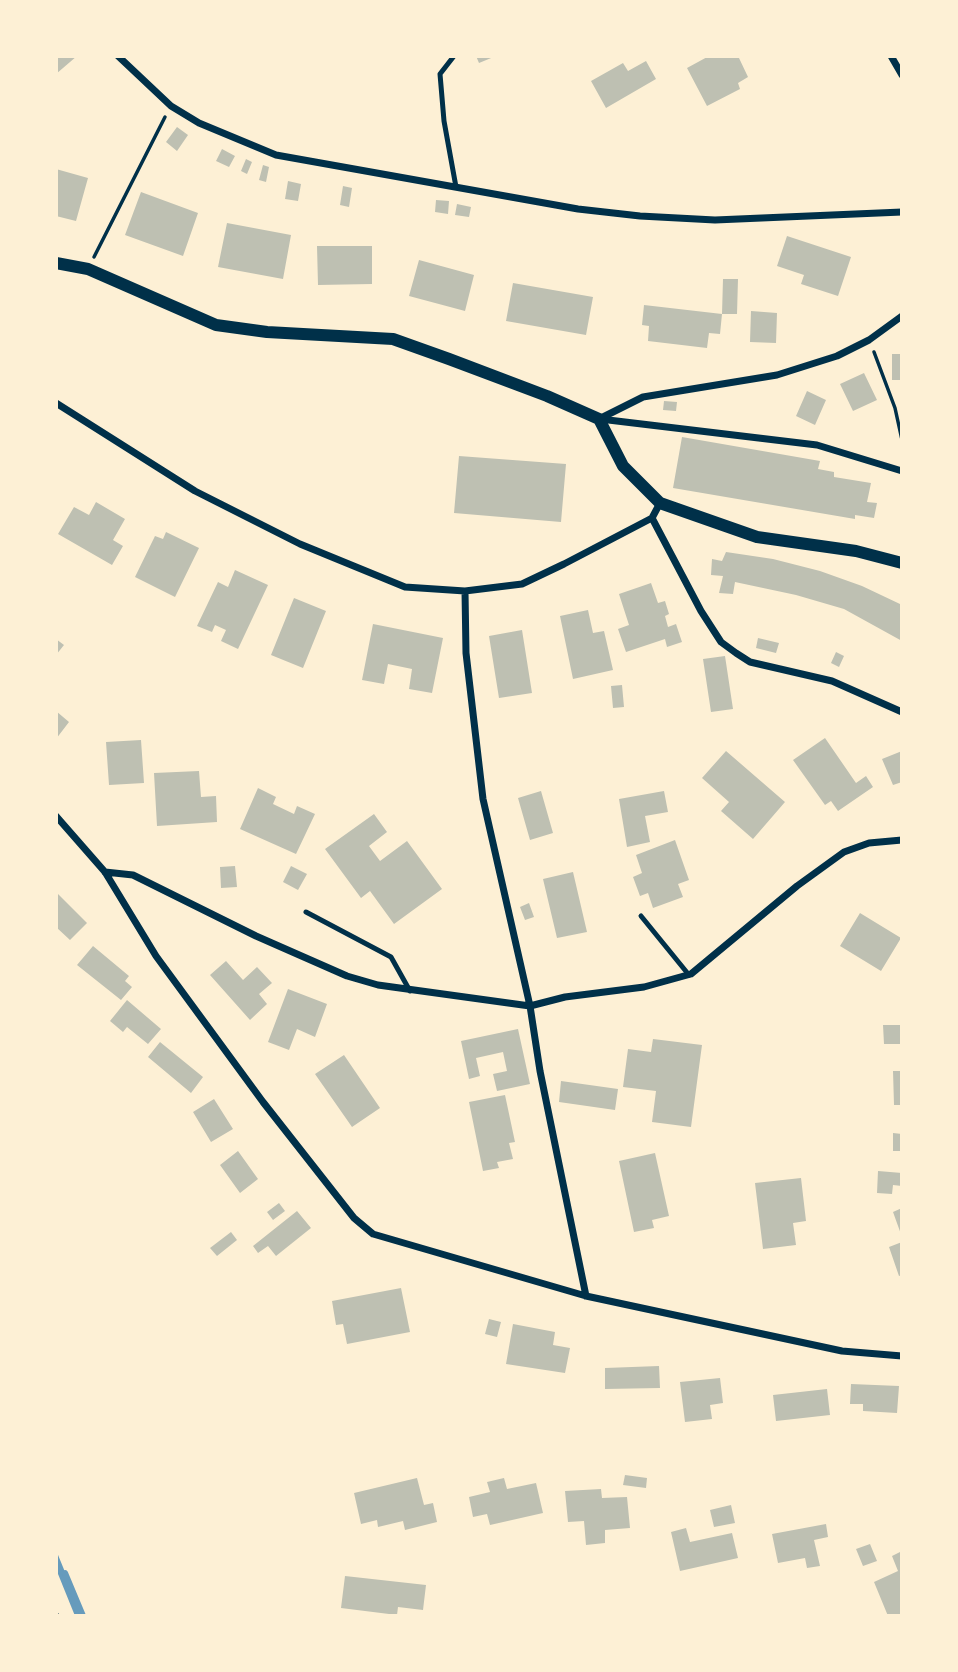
<!DOCTYPE html>
<html>
<head>
<meta charset="utf-8">
<style>
	body { margin:0 }
	#map { position:relative; width:958px; height:1672px; overflow:hidden; background:#fdf0d5; font-family:Signika,sans-serif }
	canvas { display:block }
	.frame { position:absolute; inset:0; border:58px solid #fdf0d5; pointer-events:none }
</style>
</head>
<body>
<div id="map">
<canvas width="958" height="1672"></canvas>
<div class="frame"></div>
</div>
<script>
const ctx = document.querySelector('canvas').getContext('2d');
ctx.lineJoin = 'round';
function paint(path, color) {
  ctx.fillStyle = color;
  ctx.fill(path, 'evenodd');
}
function strokePath(path, color, width, dash) {
  ctx.strokeStyle = color;
  ctx.lineWidth = width;
  ctx.lineCap = dash ? 'butt' : 'round';
  ctx.setLineDash(dash || []);
  ctx.stroke(path);
}
const water = new Path2D(`
	M56 1550 83 1616H75L56 1569Z`);
const stream = new Path2D(`
	M65 1573 83 1616`);
const building = new Path2D(`
	M56 56H77L56 74Z
	M476 56H496L479 63Z
	M709 56H743L739 58 748 77 738 83 740 89 707 106 687 68Z
	M646 61 656 79 606 108 591 81 623 63 628 71Z
	M177 127 188 135 177 151 166 142Z
	M222 149 235 156 229 167 216 161Z
	M246 159 252 162 247 174 241 171Z
	M263 165 269 167 266 182 259 180Z
	M56 169 88 178 76 221 56 216Z
	M288 181 301 184 298 201 285 199Z
	M343 186 352 188 349 207 340 205Z
	M141 192 198 213 183 256 125 235Z
	M436 200 449 201 448 214 435 212Z
	M457 204 471 207 469 217 455 215Z
	M227 223 291 235 283 279 218 267Z
	M787 236 851 257 838 296 801 284 804 275 777 266Z
	M317 246H372V284L318 285Z
	M419 260 474 275 465 311 409 296Z
	M723 279H738L737 314H722Z
	M513 283 593 297 586 335 506 321Z
	M644 305 722 314 720 334 709 333 707 348 648 341 649 326 642 325Z
	M751 311 777 313 776 343 750 342Z
	M892 354H902V380H892Z
	M864 373 877 400 853 411 840 384Z
	M807 391 826 400 815 425 796 416Z
	M664 401 677 402 676 411 663 410Z
	M682 437 820 461 818 469 834 472V477L871 483 867 502 877 503 874 518 855 515V519L673 488Z
	M459 456 566 464 561 522 454 513Z
	M96 502 125 519 113 540 123 546 112 565 58 534 74 507 89 515Z
	M166 532 199 548 175 597 135 577 155 536 163 539Z
	M726 552 773 559 820 571 862 586 900 604 902 606V641L844 609 796 595 735 582 733 594 719 593 723 576 711 575 712 559 722 561Z
	M235 570 268 585 238 649 221 641 226 630 215 625 212 632 197 626 218 582 228 587Z
	M651 583 658 603 665 601 669 614 665 616 668 627 676 624 682 642 667 647 665 639 626 652 618 629 629 625 619 594Z
	M294 598 326 611 303 668 271 655Z
	M588 610 593 633 604 631 613 670 573 679 560 616Z
	M373 624 443 638 432 693 409 689 412 669 388 664 384 684 362 680Z
	M522 630 532 693 499 698 489 636Z
	M758 638 779 643 776 653 756 648Z
	M56 639 64 645 56 655Z
	M836 652 844 656 839 667 831 663Z
	M725 656 733 709 711 712 703 659Z
	M622 685 624 707 613 708 611 686Z
	M56 711 69 722 56 739Z
	M825 738 856 783 866 776 873 787 838 811 831 801 825 805 793 760Z
	M141 740 144 783 109 785 106 742Z
	M726 751 785 802 753 839 721 811 729 802 702 778Z
	M902 751V782L893 785 882 759Z
	M199 771 201 797 216 796 217 822 157 826 154 773Z
	M258 788 276 797 273 804 294 814 297 806 315 814 296 854 240 829Z
	M541 791 553 833 530 840 518 798Z
	M664 791 668 812 645 816 650 842 627 847 619 799Z
	M374 814 387 832 369 846 380 861 407 841 442 889 394 924 370 891 361 898 325 849Z
	M675 840 689 880 678 884 683 897 653 908 648 893 640 896 633 877 642 873 636 855Z
	M235 866 237 887 221 888 220 867Z
	M291 866 307 874 298 890 283 882Z
	M573 872 587 932 557 938 543 879Z
	M56 892 87 923 70 940 56 927Z
	M529 903 534 917 525 920 520 907Z
	M860 913 901 938 881 971 840 946Z
	M93 946 129 976 125 981 132 987 121 1000 77 965Z
	M226 961 243 980 257 967 272 983 259 994 267 1004 250 1020 210 975Z
	M288 989 327 1004 315 1037 297 1029 289 1050 268 1042Z
	M127 1000 161 1029 148 1044 127 1027 123 1032 110 1021Z
	M883 1025H902V1044H884Z
	M518 1029 530 1084 497 1091 493 1074 507 1071 503 1052 476 1058 480 1076 469 1079 461 1041Z
	M653 1039 702 1045 691 1127 652 1122 656 1091 623 1087 628 1049 651 1052Z
	M160 1042 203 1077 191 1093 148 1057Z
	M344 1055 380 1108 352 1127 315 1074Z
	M893 1071H902V1105H894Z
	M561 1081 618 1089 615 1110 559 1102Z
	M505 1095 515 1142 509 1143 513 1159 497 1162 499 1168 483 1171 469 1102Z
	M214 1099 233 1129 211 1142 193 1112Z
	M893 1133 902 1134V1151H893Z
	M238 1151 258 1179 240 1193 220 1165Z
	M655 1153 669 1216 652 1220 654 1228 634 1232 619 1161Z
	M878 1171 902 1173V1186L893 1185 892 1194 877 1193Z
	M801 1178 806 1221 793 1223 796 1245 763 1249 755 1183Z
	M279 1203 285 1211 273 1220 267 1212Z
	M902 1208V1237L893 1212Z
	M297 1211 311 1228 276 1256 268 1246 258 1253 253 1246Z
	M231 1232 237 1240 217 1256 210 1248Z
	M902 1242V1275L899 1276 889 1247Z
	M401 1288 410 1332 347 1344 343 1324 336 1325 332 1301Z
	M489 1319 501 1322 497 1337 485 1334Z
	M513 1324 555 1332 553 1345 570 1348 565 1373 506 1364Z
	M659 1366 660 1388 605 1389V1368Z
	M720 1378 723 1403 710 1405 712 1419 685 1422 680 1382Z
	M851 1384 899 1386 897 1413 863 1411V1404H850Z
	M827 1389 830 1415 776 1421 773 1395Z
	M625 1475 647 1478 646 1488 623 1485Z
	M417 1478 424 1505 433 1503 437 1522 405 1530 403 1521 378 1527 377 1520 361 1524 354 1493Z
	M504 1478 507 1489 536 1483 543 1513 490 1525 487 1514 473 1517 469 1497 490 1492 487 1482Z
	M601 1489 602 1498 627 1497 630 1528 605 1530V1543L586 1545 584 1521 568 1522 565 1491Z
	M731 1505 735 1523 714 1527 710 1510Z
	M826 1524 828 1537 814 1540 820 1566 807 1568 805 1558 778 1563 772 1534Z
	M686 1528 690 1542 732 1533 738 1558 680 1571 671 1532Z
	M870 1544 877 1561 863 1566 856 1549Z
	M902 1551V1616H888L874 1582 898 1571 892 1556Z
	M345 1576 426 1585 423 1610 398 1607 397 1615 341 1608Z`);
const path = new Path2D(`
	M94 257 165 117
	M874 352 895 408 902 440
	M56 1613 58 1616`);
const service = new Path2D(`
	M454 56 440 74 444 121 456 187
	M306 912 391 957 410 991
	M641 916 689 975`);
const minor = new Path2D(`
	M118 56 171 106 199 123 276 155 578 209 640 216 715 220 902 212
	M891 56 902 75
	M56 403 195 491 300 544 405 587 465 591 522 584 564 564 652 518 660 503
	M599 419 643 397 777 375 837 356 869 340 902 316
	M600 419 817 445 902 471
	M652 518 701 611 721 642 736 653 750 662 832 681 902 712
	M465 591 466 653 483 799 530 1006 540 1071 586 1296
	M56 816 105 872 156 956 263 1102 354 1218 373 1234 586 1296 842 1351 902 1356
	M105 872 133 875 256 936 347 976 378 985 530 1006 565 997 644 987 691 974 797 886 844 852 869 843 902 840`);
const tertiary = new Path2D(`
	M56 263 88 269 216 325 267 332 393 339 449 359 547 396 599 419 623 466 660 503 757 537 856 551 902 563`);
paint(water, '#669bbc');
strokePath(stream, '#669bbc', 6);
paint(building, '#bec0b2');
strokePath(path, '#003049', 3.5);
strokePath(service, '#003049', 5);
strokePath(minor, '#003049', 7);
strokePath(tertiary, '#003049', 12);
</script>
</body>
</html>
